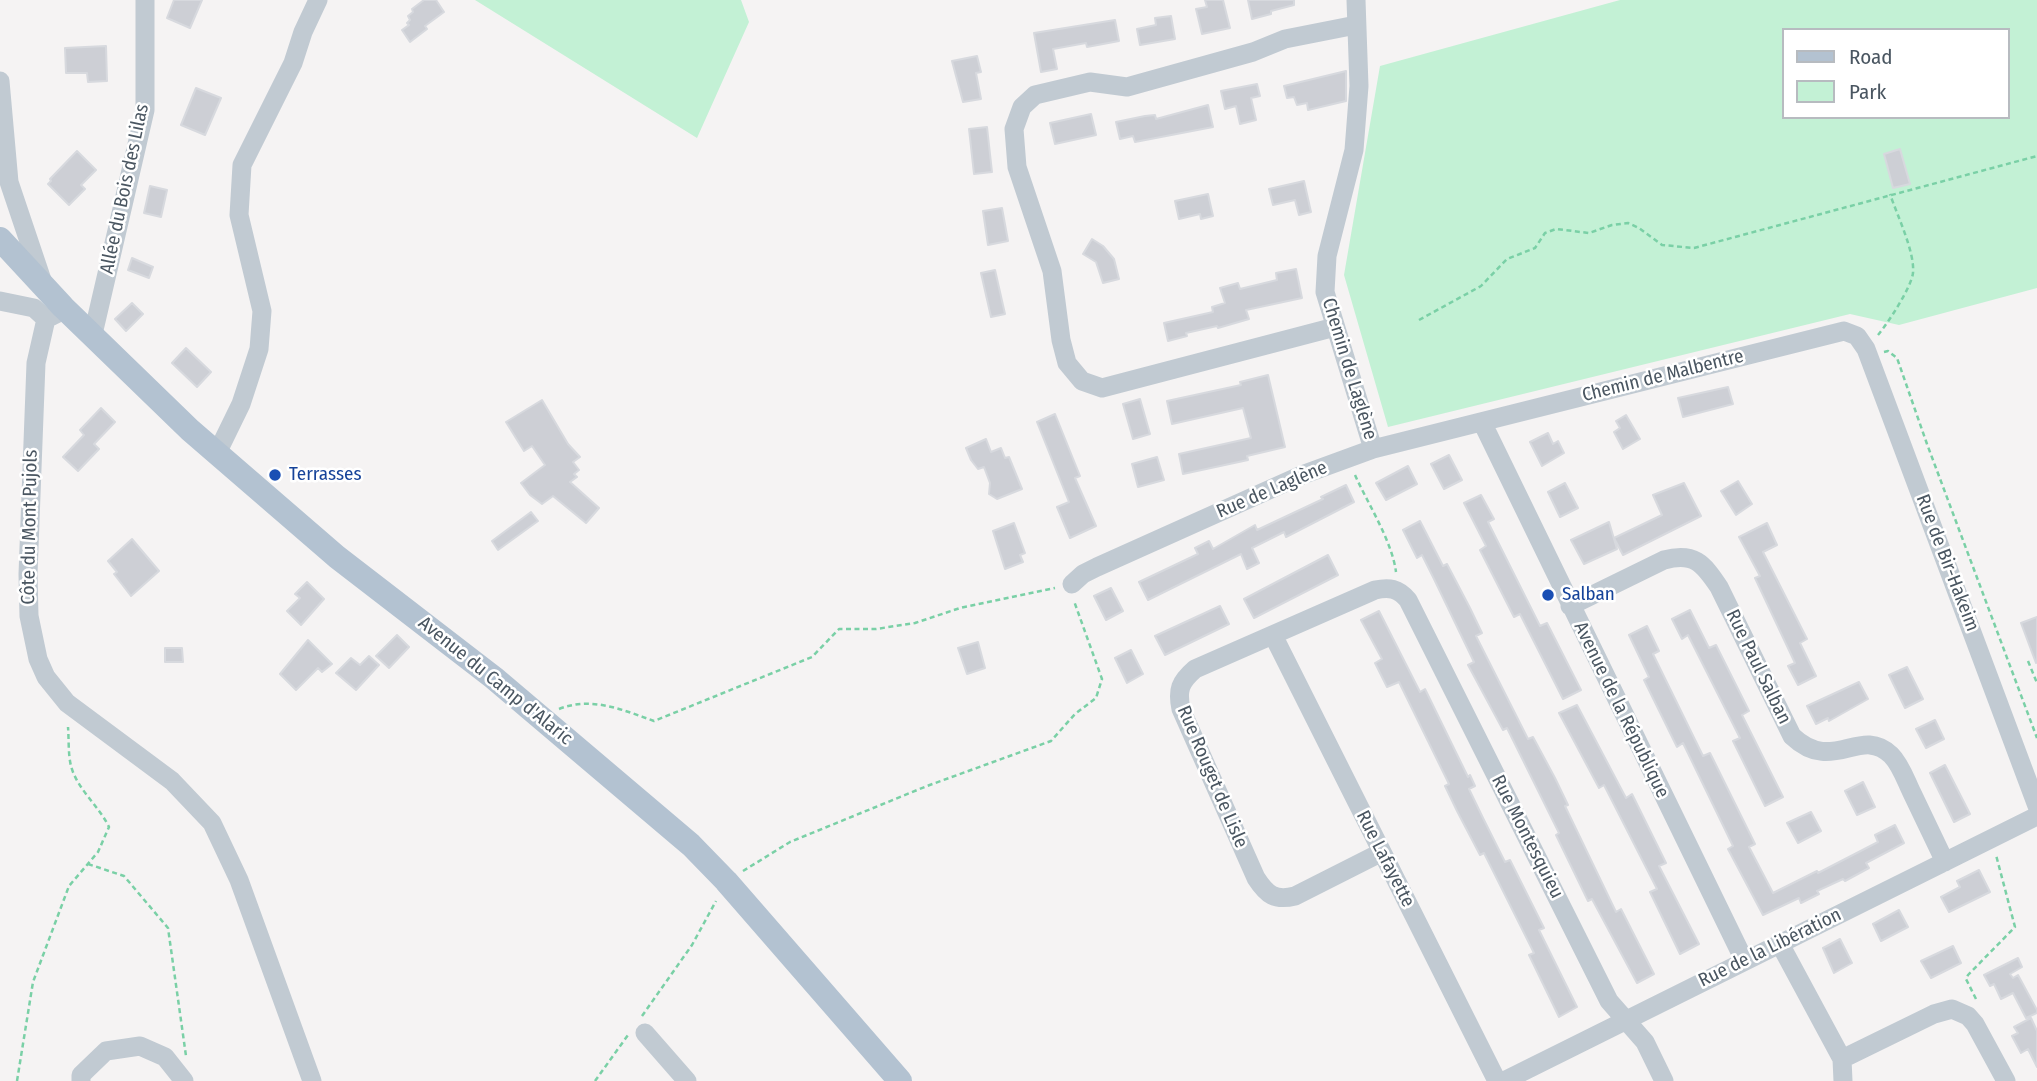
<!DOCTYPE html>
<html>
<head>
<meta charset="utf-8">
<style>
	body { margin:0 }
	#map { position:relative; width:2037px; height:1081px; overflow:hidden; background:#f5f3f3; font-family:"Fira Sans Condensed",sans-serif }
	canvas { display:block }
	.legend { position:absolute; left:1782px; top:28px; width:228px; height:91px; box-sizing:border-box; background:#fff; border:2px solid #b7bbc0; margin:0; padding:9px 12px; list-style:none; font-size:21px; color:#4a5661 }
	.legend li { display:flex; align-items:center; gap:14px; height:35px }
	.legend b { width:35px; border:2px solid #b7bbc0 }
</style>
</head>
<body>
<div id="map">
<canvas width="2037" height="1081"></canvas>
<ul class="legend">
<li><b style="height:9px;background:#b3c2d1"></b>Road</li>
<li><b style="height:19px;background:#c3f1d5"></b>Park</li>
</ul>
</div>
<script>
const ctx = document.querySelector('canvas').getContext('2d');
ctx.lineJoin = 'round';
function paint(path, color) {
  ctx.fillStyle = color;
  ctx.fill(path, 'evenodd');
}
function strokePath(path, color, width, dash) {
  ctx.strokeStyle = color;
  ctx.lineWidth = width;
  ctx.lineCap = dash ? 'butt' : 'round';
  ctx.setLineDash(dash || []);
  ctx.stroke(path);
}
function label(font, color, halo, rows, align = 'center') {
  ctx.font = font + ' "Fira Sans Condensed",sans-serif';
  ctx.lineWidth = 5;
  ctx.setLineDash([]);
  ctx.textBaseline = 'middle';
  ctx.strokeStyle = halo;
  ctx.fillStyle = color;
  for (const [text, x, y, turn = 0] of rows) {
    ctx.save();
    ctx.translate(x, y);
    ctx.rotate((+turn || 0) * Math.PI / 180);
    ctx.textAlign = isNaN(turn) ? turn : align;
    if (halo) ctx.strokeText(text, 0, 0);
    ctx.fillText(text, 0, 0);
    ctx.restore();
  }
}
const green = new Path2D(`
	M475 0H741L749 22 697 138Z
	M1620 0H2037V288L1899 325 1850 314 1388 427 1344 275 1380 66ZM1783 30H2007V117H1783Z`);
const building = new Path2D(`
	M174 0H202L190 28 167 18Z
	M424 0H436L444 12 425 26 427 29 410 42 402 30 409 25 407 23 410 20 408 16 413 12 412 9Z
	M1205 0H1223L1230 28 1202 34 1196 9 1207 7Z
	M1248 0H1294V5L1271 11V14L1252 19Z
	M1171 16 1175 39 1140 45 1137 29 1156 25 1155 18Z
	M1115 20 1119 41 1087 47 1086 43 1053 49 1057 69 1041 72 1034 33Z
	M106 46 107 81 88 82 87 73H66L65 48Z
	M977 56 981 72 976 73 981 99 963 102 952 61Z
	M1346 71V101L1308 110 1307 103 1297 105 1294 97 1287 98 1284 86Z
	M1257 84 1260 96 1251 98 1256 120 1240 124 1236 106 1225 109 1221 91Z
	M196 88 221 98 205 135 181 125Z
	M1208 105 1213 127 1135 142 1133 136 1120 139 1116 122 1145 116 1155 115 1156 119Z
	M1091 114 1096 135 1055 144 1050 123Z
	M987 127 992 172 974 174 969 129Z
	M1900 149 1910 184 1893 188 1884 154Z
	M77 151 96 170 81 185 85 189 69 205 48 184 51 181 50 179Z
	M1304 181 1311 212 1299 215 1295 200 1273 205 1269 189Z
	M150 186 167 190 161 217 144 213Z
	M1208 194 1213 216 1201 219 1200 214 1179 219 1175 201Z
	M1002 208 1008 241 988 245 983 211Z
	M1092 239 1103 246 1114 259 1119 279 1103 283 1096 262 1083 254Z
	M132 258 153 267 149 278 128 270Z
	M1296 269 1302 298 1246 310 1249 319 1218 328 1217 326 1186 333 1187 336 1168 341 1164 323 1213 312 1212 307 1225 303 1220 288 1238 283 1240 289 1277 280 1276 273Z
	M995 270 1005 314 991 317 981 273Z
	M132 303 143 314 126 331 115 319Z
	M186 348 211 372 197 387 172 363Z
	M1268 375 1285 447 1247 456 1248 460 1183 474 1179 454 1251 438 1243 408 1172 424 1167 401 1241 385 1240 382Z
	M1728 387 1733 404 1683 417 1678 398Z
	M1140 399 1150 434 1133 439 1123 404Z
	M542 400 568 444 580 457 573 462 579 470 574 474 577 477 570 482 599 508 586 523 553 496 542 504 530 495 521 483 545 465 532 446 524 451 506 422Z
	M101 408 115 422 94 444 99 449 78 471 63 457 84 435 80 430Z
	M1055 414 1080 476 1075 478 1096 526 1070 538 1057 507 1069 502 1037 422Z
	M1626 415 1640 439 1623 449 1614 432 1620 428 1616 421Z
	M1548 433 1553 444 1558 441 1564 453 1542 466 1530 442Z
	M986 439 991 452 1001 448 1005 458 1009 457 1022 489 997 499 989 494 990 483 984 467 978 469 971 460 966 448Z
	M1449 455 1462 480 1444 489 1431 464Z
	M1157 457 1164 480 1138 487 1132 464Z
	M1408 466 1417 484 1386 500 1376 483Z
	M1738 481 1752 504 1736 515 1721 491Z
	M1565 483 1578 508 1560 517 1548 492Z
	M1684 483 1701 516 1623 555 1614 538 1662 515 1653 495Z
	M1346 485 1354 502 1286 537 1284 532 1252 548 1259 563 1247 569 1241 554 1148 600 1139 582 1198 554 1195 548 1209 541 1213 549 1255 525 1257 530 1323 499 1321 497Z
	M1481 495 1494 519 1488 522 1540 626 1547 623 1581 690 1563 699 1520 614 1514 617 1480 550 1486 546 1464 503Z
	M531 512 538 521 498 550 492 541Z
	M1420 521 1443 566 1447 564 1470 608 1482 633 1476 636 1528 739 1533 737 1555 778 1568 805 1565 806 1616 912 1621 909 1654 974 1637 983 1592 899 1588 901 1556 835 1559 833 1507 728 1503 730 1468 665 1474 662 1434 579 1422 555 1417 558 1403 530Z
	M1609 522 1617 549 1584 564 1571 540Z
	M1014 523 1025 553 1020 555 1023 562 1005 569 993 531Z
	M1767 523 1777 545 1763 552 1807 639 1800 643 1816 676 1798 685 1788 666 1795 663 1755 578 1760 576 1739 537Z
	M132 539 159 571 131 596 114 574 117 572 108 561Z
	M1328 555 1338 575 1254 618 1244 599Z
	M307 582 324 599 301 625 287 611 300 598 295 594Z
	M1111 588 1123 611 1106 620 1094 596Z
	M1220 606 1229 624 1165 655 1155 636Z
	M1690 610 1709 648 1716 645 1749 711 1742 715 1783 797 1765 806 1733 741 1740 738 1688 635 1682 639 1672 619Z
	M1379 611 1420 692 1425 689 1468 777 1470 775 1475 786 1469 789 1483 818 1505 862 1510 860 1544 928 1539 930 1577 1007 1559 1017 1529 955 1534 953 1484 853 1480 855 1457 811 1445 786 1449 784 1399 682 1387 687 1375 663 1382 659 1361 620Z
	M2037 617V662L2036 663 2021 623Z
	M1647 626 1659 651 1653 654 1703 756 1710 753 1755 844 1749 847 1773 893 1817 871 1818 873 1878 842 1875 835 1895 825 1904 843 1866 863 1869 868 1845 881 1843 879 1817 891 1819 894 1801 903 1799 898 1763 915 1728 849 1733 846 1683 743 1677 747 1644 680 1649 677 1629 635Z
	M397 635 409 647 389 668 376 656Z
	M308 640 332 664 322 672 318 668 296 690 280 674Z
	M978 642 985 668 967 674 958 648Z
	M165 648H182L183 662H165Z
	M1131 650 1143 674 1127 683 1115 658Z
	M369 656 379 665 356 690 336 673 351 658 360 665Z
	M1907 667 1923 699 1905 708 1889 675Z
	M1859 682 1868 699 1829 721 1828 718 1816 724 1807 706Z
	M1577 705 1626 798 1632 794 1666 863 1659 866 1699 944 1680 954 1650 892 1657 889 1604 785 1599 788 1559 713Z
	M1935 720 1944 739 1926 748 1916 729Z
	M1945 765 1970 814 1954 822 1930 773Z
	M1863 782 1875 807 1857 815 1845 791Z
	M1811 812 1821 831 1798 843 1787 823Z
	M1979 870 1990 892 1949 912 1941 897 1960 887 1957 881Z
	M1899 910 1908 927 1881 941 1873 924Z
	M1840 939 1852 963 1834 973 1823 948Z
	M1953 946 1961 963 1931 978 1921 961Z
	M2018 958 2022 967 2010 974 2013 978 2018 975 2037 1010V1013L2026 1018 2013 993 2001 999 1994 984 1990 986 1984 975Z
	M2031 1018 2037 1031V1067L2028 1049 2021 1053 2012 1036 2018 1033 2014 1027Z`);
const path = new Path2D(`
	M1419 320 1481 286 1507 259 1535 248 1545 233 1556 229 1589 233 1612 225 1628 223 1639 228 1662 245 1694 248 2037 156
	M1878 335C1888 323 1911 288 1913 273 1915 252 1897 215 1890 194
	M1884 352 1888 351 1897 358 1927 444 2037 738
	M1355 475C1368 504 1392 541 1396 572
	M2028 661 2037 683
	M559 709C592 696 623 710 654 721L812 657 839 629H876L915 623 960 608 1055 588
	M88 864 124 876 168 928 186 1056
	M743 871 790 842 927 786 1051 741 1075 714 1096 698 1102 679 1074 601
	M1976 999 1966 979 1968 975 2015 927 1996 855
	M642 1016 692 945 716 901
	M17 1081 33 982 69 886 98 852 109 827C99 806 77 789 71 766 68 754 69 739 68 727
	M595 1081 628 1035`);
const minor = new Path2D(`
	M1356 0 1359 86 1354 150 1327 256 1325 292 1373 449
	M0 81 9 182 43 283
	M0 301 34 308 46 319
	M63 307 58 313 46 319 36 363 28 574 29 616 38 659 46 677 67 703 172 781 212 823 239 880 312 1081
	M1335 327 1102 388 1082 381 1067 363 1061 340 1052 271 1017 167 1014 129 1022 107 1035 95 1090 82 1127 87 1253 52 1285 39 1356 25
	M93 334 145 110V0
	M1482 422 1744 960
	M215 452 221 445 241 404 259 349 262 311 239 215 242 165 293 63 303 32 318 0
	M1072 584 1083 574 1097 567 1302 475 1373 449 1844 331 1857 336 1866 349 2037 806
	M1570 606 1664 560C1694 552 1703 563 1719 587L1792 736C1833 775 1860 725 1891 755 1901 765 1906 781 1912 793 1923 816 1934 839 1945 862
	M1274 637 1497 1081
	M1382 852 1295 896C1275 901 1267 895 1256 878L1181 709C1177 690 1180 682 1195 669L1375 590C1389 587 1398 588 1408 600L1609 1001 1645 1042 1664 1081
	M1780 944 1842 1059 1843 1081
	M645 1033 687 1081
	M1842 1059 1934 1014 1952 1009 1968 1016 1975 1024 2006 1081
	M81 1081V1075L106 1051 140 1046 165 1057 184 1081
	M1504 1081 2037 816`);
const major = new Path2D(`
	M0 239 63 307 190 430 337 557 494 678 691 845 726 881 900 1081`);
const markers = [
	[275,475,7,"#1a4fb4"],
	[1548,595,7,"#1a4fb4"]
];
const streetNames = [
	["Allée du Bois des Lilas",125,189,-78],
	["Chemin de Laglène",1349,369,73],
	["Chemin de Malbentre",1663,376,-14],
	["Rue de Laglène",1272,490,-23],
	["Côte du Mont Pujols",30,527,-89],
	["Rue de Bir-Hakeim",1947,563,69],
	["Rue Paul Salban",1758,667,64],
	["Avenue du Camp d'Alaric",495,681,39],
	["Avenue de la République",1621,710,64],
	["Rue Rouget de Lisle",1212,777,67],
	["Rue Montesquieu",1527,837,63],
	["Rue Lafayette",1385,859,63],
	["Rue de la Libération",1770,948,-26]
];
const transitNames = [
	["Terrasses",289,475],
	["Salban",1562,595]
];
paint(green, '#c3f1d5');
paint(building, '#cdcfd5');
strokePath(building, '#d7d9de', 2);
strokePath(path, '#7ad0a6', 2.5, [5, 3.5]);
strokePath(minor, '#c1cad2', 19);
strokePath(major, '#b3c2d1', 24);
for (const [x, y, r, color] of markers) {
  const dot = new Path2D();
  dot.arc(x, y, r, 0, 2 * Math.PI);
  ctx.fillStyle = color;
  ctx.fill(dot);
  strokePath(dot, '#fff', 2.5);
}
label('19px', '#4a5661', '#fff', streetNames);
label('19px', '#164399', '#fff', transitNames, 'left');
</script>
</body>
</html>
